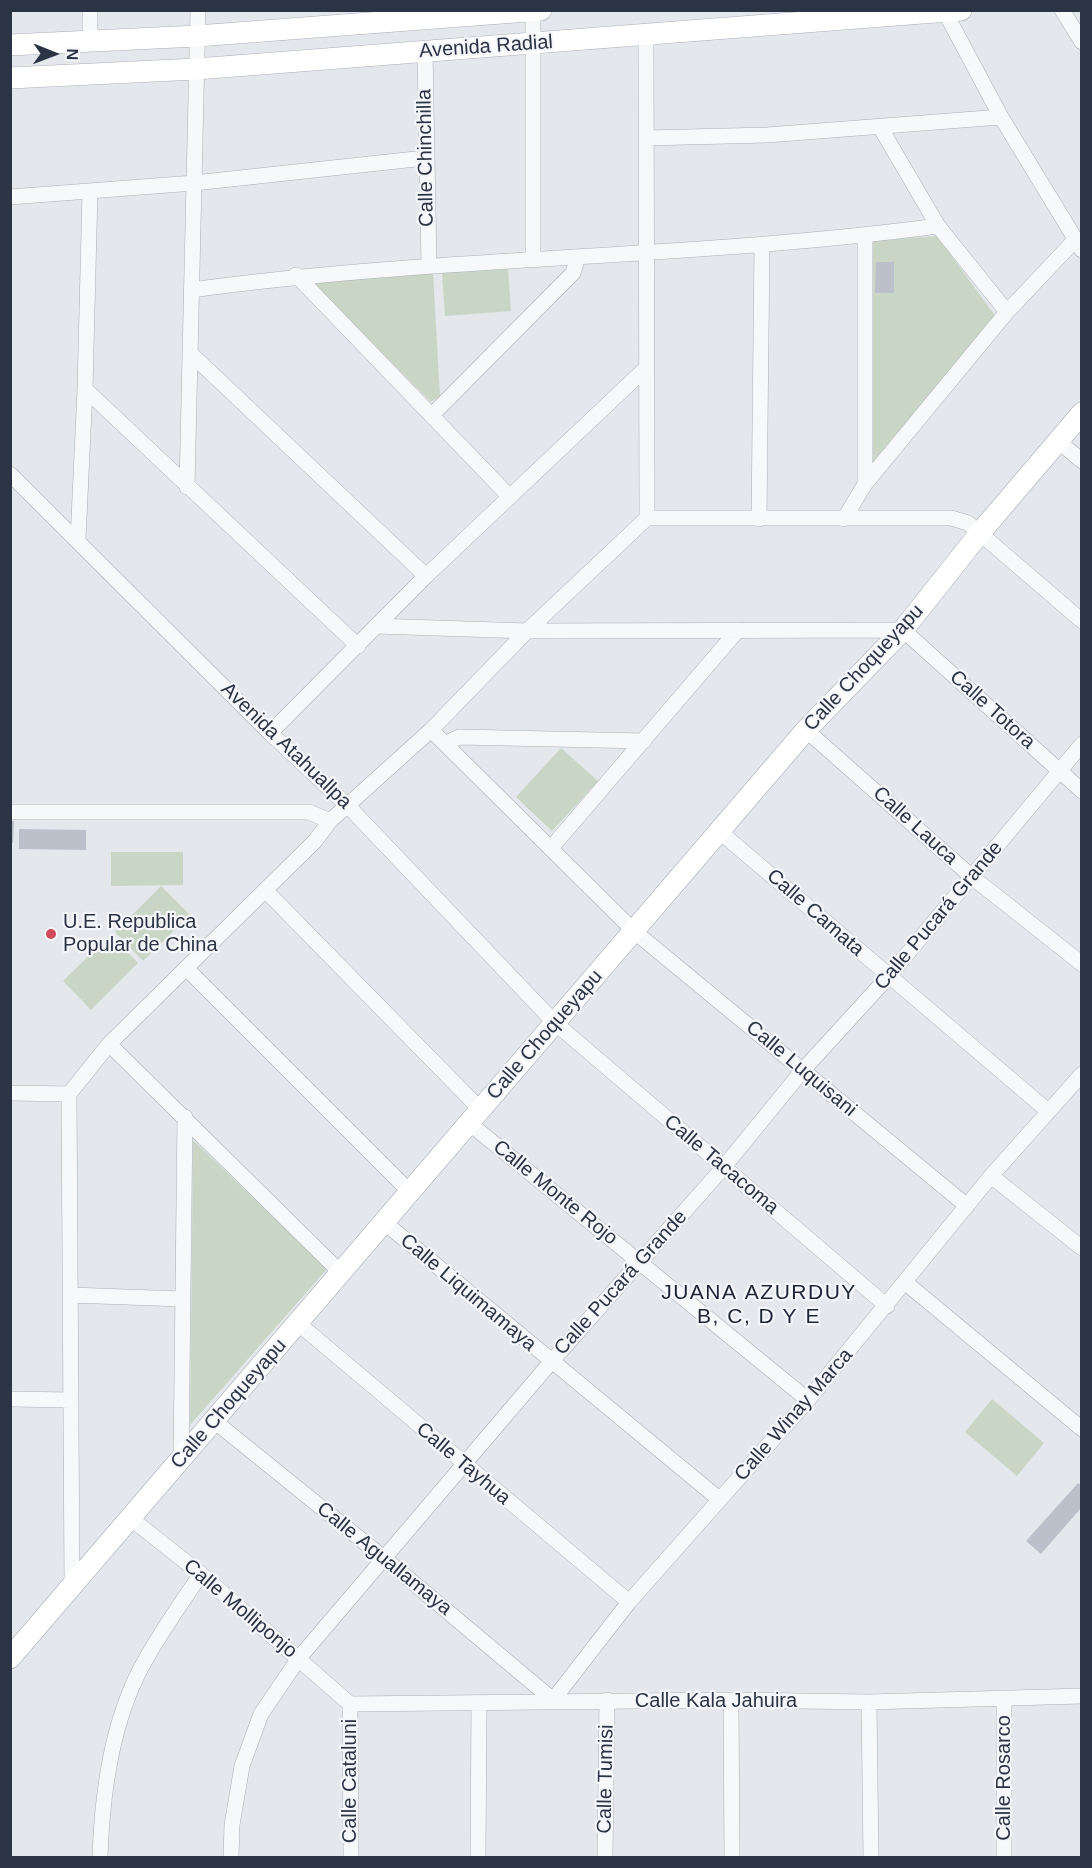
<!DOCTYPE html>
<html>
<head>
<meta charset="utf-8">
<style>
	body { margin:0 }
	#map { position:relative; width:1092px; height:1868px; overflow:hidden; background:#e4e7ec; font-family:Arial,sans-serif }
	canvas { display:block }
	.frame { position:absolute; inset:0; border:12px solid #2b3445; pointer-events:none }
	.north { position:absolute; left:24px; top:24px; width:60px; height:60px; -webkit-text-stroke:4px #f4f6f9; paint-order:stroke; rotate:91deg; font-size:16px; font-weight:700; line-height:24px; text-align:center; color:#2b3445 }
	.north::after { content:''; display:block; margin:auto; width:21px; height:27px; background:#2b3445; clip-path:polygon(50% 0,100% 100%,50% 72%,0 100%) }
</style>
</head>
<body>
<div id="map">
<canvas width="1092" height="1868"></canvas>
<div class="frame"></div>
<div class="north">N</div>
</div>
<script>
const ctx = document.querySelector('canvas').getContext('2d');
ctx.lineJoin = 'round';
function paint(path, color) {
  ctx.fillStyle = color;
  ctx.fill(path, 'evenodd');
}
function strokePath(path, color, width, dash) {
  ctx.strokeStyle = color;
  ctx.lineWidth = width;
  ctx.lineCap = dash ? 'butt' : 'round';
  ctx.setLineDash(dash || []);
  ctx.stroke(path);
}
function label(font, color, halo, rows, align = 'center') {
  ctx.font = font + ' Arial,sans-serif';
  ctx.lineWidth = 4.5;
  ctx.setLineDash([]);
  ctx.textBaseline = 'middle';
  ctx.strokeStyle = halo;
  ctx.fillStyle = color;
  for (const [text, x, y, turn = 0] of rows) {
    ctx.save();
    ctx.translate(x, y);
    ctx.rotate((+turn || 0) * Math.PI / 180);
    ctx.textAlign = isNaN(turn) ? turn : align;
    if (halo) ctx.strokeText(text, 0, 0);
    ctx.fillText(text, 0, 0);
    ctx.restore();
  }
}
const green = new Path2D(`
	M937 236 996 317 872 463 870 241Z
	M508 269 511 311 445 316 442 273Z
	M433 273 440 396 431 402 315 286 318 280Z
	M561 748 598 781 552 831 516 797Z
	M111 852H183V885L111 886Z
	M161 886 190 915 143 961 115 932Z
	M110 935 138 963 91 1010 63 981Z
	M193 1140 327 1269 190 1425Z
	M992 1399 1044 1443 1017 1476 965 1432Z`);
const building = new Path2D(`
	M876 262H894V293H875Z
	M10 821H14L13 843H10Z
	M19 829 86 830V850L19 849Z
	M1078 1483 1082 1486V1507L1041 1554 1026 1541Z`);
const street = new Path2D(`
	M1062 10 1082 42
	M533 12V260
	M945 12 1001 117 1082 250
	M646 34 647 518
	M90 41V10
	M425 51 429 265
	M880 127 938 226 1007 312
	M647 138 767 135 1001 117
	M10 197 194 183 425 158
	M865 235V484
	M296 275 509 496
	M192 290C439 256 690 259 938 226
	M190 353 426 576
	M85 389 358 646
	M432 415 573 273 578 257
	M1058 441 1082 461
	M10 474 270 733 348 806 555 1023 887 1306
	M187 487 198 10
	M759 519 762 245
	M844 519 865 484 1007 312 1075 240
	M78 540 85 389 90 191
	M376 626 527 631 903 630 1082 791
	M431 730 635 932 967 1206
	M806 730 972 877 1082 964
	M270 733 426 576 646 368
	M447 743 459 737 644 741
	M10 812H309L330 821
	M719 831 1048 1111
	M551 848 738 630
	M266 891 480 1109
	M187 969 411 1193
	M109 1044 341 1273
	M10 1093 69 1094
	M469 1123 808 1400
	M991 1176 1082 1248
	M385 1223 719 1499
	M906 1283 1082 1429
	M70 1295 183 1299
	M299 1324 629 1602
	M10 1399 71 1400
	M213 1420 385 1559 553 1700 629 1602 808 1400 991 1176 1082 1074
	M181 1460 185 1117
	M129 1517 201 1574 350 1704
	M72 1584 69 1094 109 1044 315 841 330 821 431 730 527 631 647 518H951L968 523 1082 621
	M1004 1698V1858
	M731 1700 732 1858
	M869 1702 871 1858
	M350 1704 731 1700 869 1702 1082 1696
	M350 1704 351 1858
	M100 1858C102 1792 112 1717 146 1659 162 1630 182 1602 201 1574
	M231 1858 232 1825 242 1766 261 1714 299 1658 551 1362 723 1168 803 1070 888 977 1082 744
	M478 1858 479 1703
	M605 1858 607 1700`);
const secondary = new Path2D(`
	M10 45 197 36 541 10
	M10 78 196 69 961 10
	M10 1658 806 730 903 630 979 534 1082 413`);
const markers = [
	[51,934,6,"#d1495b"]
];
const streetNames = [
	["Avenida Radial",486,47,-4],
	["Calle Chinchilla",426,158,-91],
	["Calle Choqueyapu",864,668,-47],
	["Calle Totora",992,710,42],
	["Avenida Atahuallpa",286,746,44],
	["Calle Lauca",915,826,42],
	["Calle Camata",815,913,41],
	["Calle Pucará Grande",939,916,-50],
	["Calle Choqueyapu",545,1035,-49],
	["Calle Luquisani",801,1069,40],
	["Calle Tacacoma",721,1165,40],
	["Calle Monte Rojo",555,1193,39],
	["Calle Pucará Grande",621,1283,-48],
	["Calle Liquimamaya",468,1293,40],
	["Calle Choqueyapu",229,1404,-49],
	["Calle Winay Marca",794,1415,-49],
	["Calle Tayhua",463,1464,40],
	["Calle Aguallamaya",384,1559,39],
	["Calle Molliponjo",240,1609,40],
	["Calle Kala Jahuira",716,1701],
	["Calle Rosarco",1004,1778,-90],
	["Calle Tumisi",606,1779,-89],
	["Calle Cataluni",350,1781,-90]
];
const poiNames = [
	["U.E. Republica",63,922],
	["Popular de China",63,945]
];
const neighbourhoodNames = [
	["JUANA AZURDUY",759,1293],
	["B, C, D Y E",759,1317]
];
paint(green, '#c9d6c5');
paint(building, '#bbc0ca');
strokePath(street, '#a9aeb7', 16);
strokePath(secondary, '#a9aeb7', 22);
strokePath(street, '#f7f8fa', 15);
strokePath(secondary, '#fff', 21);
for (const [x, y, r, color] of markers) {
  const dot = new Path2D();
  dot.arc(x, y, r, 0, 2 * Math.PI);
  ctx.fillStyle = color;
  ctx.fill(dot);
  strokePath(dot, '#f4f6f9', 2);
}
label('20px', '#2b3445', '#f4f6f9', streetNames);
label('20px', '#2b3445', '#f4f6f9', poiNames, 'left');
ctx.letterSpacing = '1.5px';
label('21px', '#1d2536', '#f4f6f9', neighbourhoodNames);
ctx.letterSpacing = '0px';
</script>
</body>
</html>
